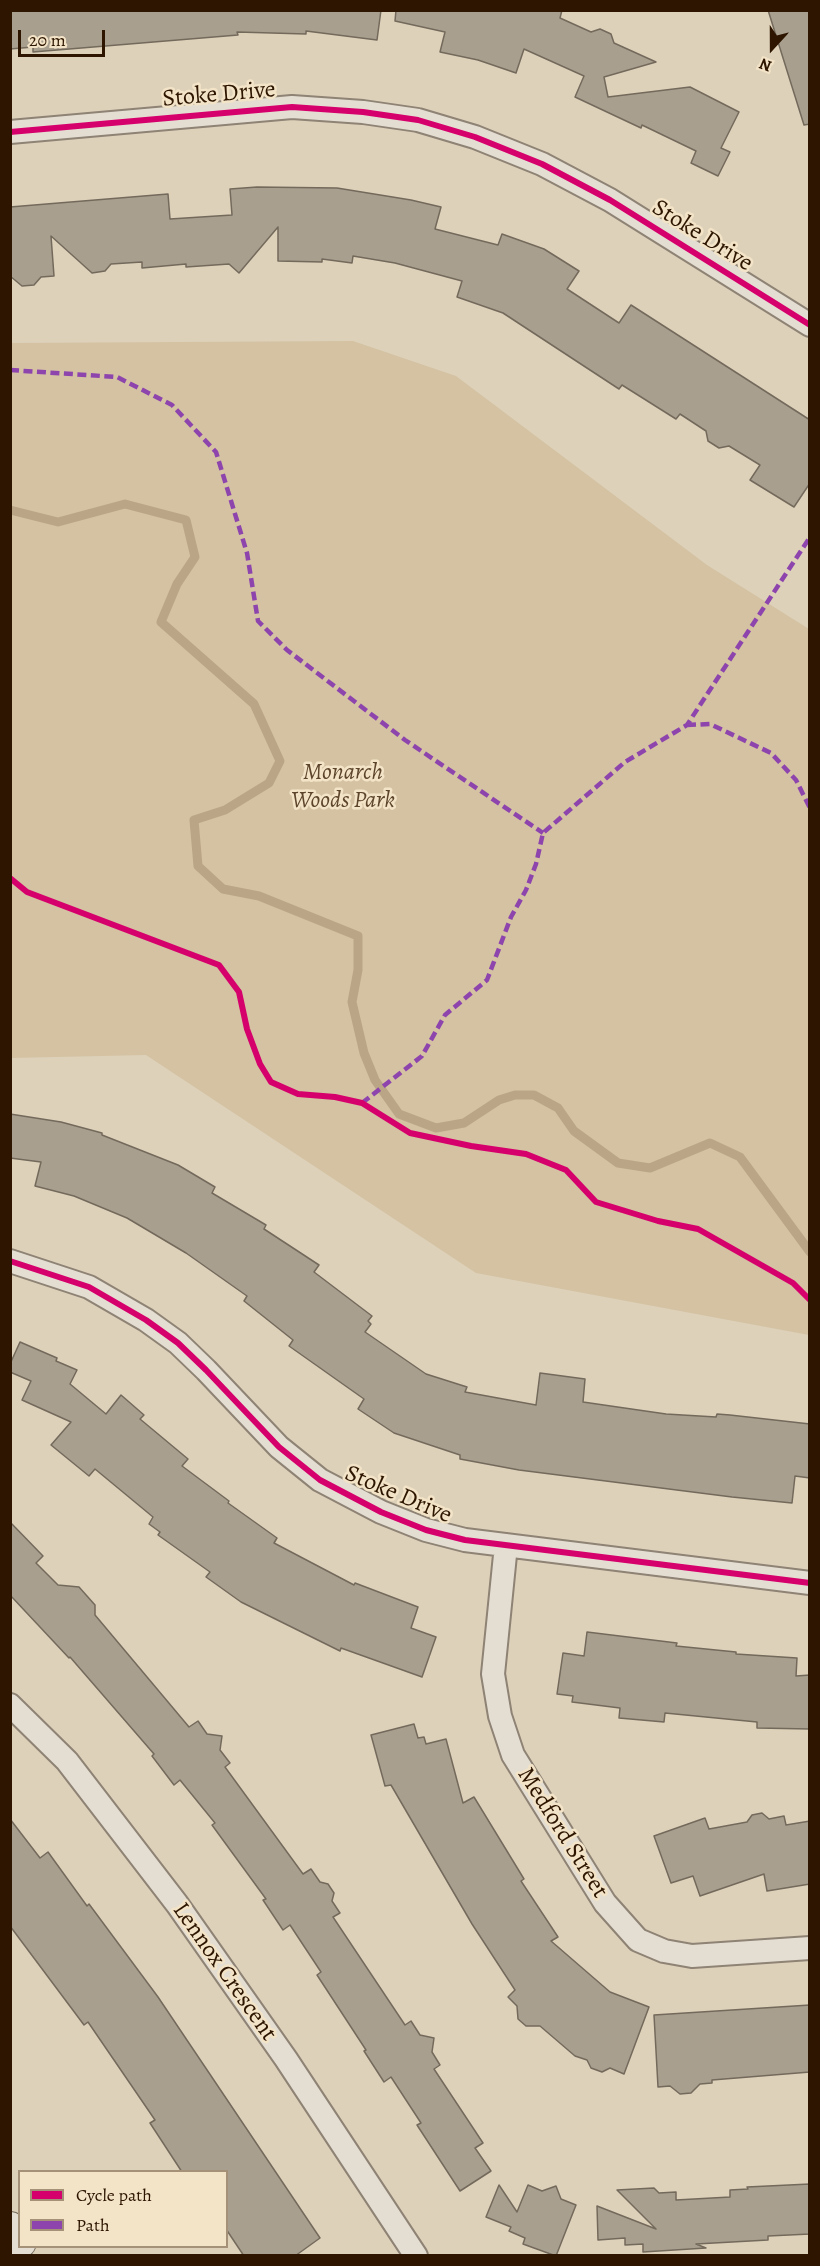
<!DOCTYPE html>
<html>
<head>
<meta charset="utf-8">
<style>
	body { margin:0 }
	#map { position:relative; width:820px; height:2266px; overflow:hidden; background:#ddd1ba; font-family:Alegreya,serif }
	canvas { display:block }
	.frame { position:absolute; inset:0; border:12px solid #2d1500; pointer-events:none }
	.legend { position:absolute; left:18px; top:2170px; width:210px; height:78px; box-sizing:border-box; background:#f3e4c8; border:2px solid #a49178; margin:0; padding:8px 10px; list-style:none; font-size:18px; color:#2d1500 }
	.legend li { display:flex; align-items:center; gap:12px; height:30px }
	.legend b { width:30px; border:2px solid #a49178 }
	.north { position:absolute; left:742px; top:18px; width:60px; height:60px; -webkit-text-stroke:4px #f3e4c8; paint-order:stroke; rotate:201deg; font-size:16px; font-weight:700; line-height:24px; text-align:center; color:#2d1500 }
	.north::after { content:''; display:block; margin:auto; width:21px; height:27px; background:#2d1500; clip-path:polygon(50% 0,100% 100%,50% 72%,0 100%) }
	.scale { position:absolute; left:18px; top:30px; width:87px; height:27px; box-sizing:border-box; border:3px solid #2d1500; border-top:0; padding-left:8px; font-size:18px; line-height:21px; white-space:nowrap; color:#2d1500; -webkit-text-stroke:4px #f3e4c8; paint-order:stroke }
</style>
</head>
<body>
<div id="map">
<canvas width="820" height="2266"></canvas>
<div class="frame"></div>
<ul class="legend">
<li><b style="height:8px;background:#d6006c"></b>Cycle path</li>
<li><b style="height:8px;background:#8e44ad"></b>Path</li>
</ul>
<div class="north">N</div>
<div class="scale">20 m</div>
</div>
<script>
const ctx = document.querySelector('canvas').getContext('2d');
ctx.lineJoin = 'round';
function paint(path, color) {
  ctx.fillStyle = color;
  ctx.fill(path, 'evenodd');
}
function strokePath(path, color, width, dash) {
  ctx.strokeStyle = color;
  ctx.lineWidth = width;
  ctx.lineCap = dash ? 'butt' : 'round';
  ctx.setLineDash(dash || []);
  ctx.stroke(path);
}
function label(font, color, halo, rows, align = 'center') {
  ctx.font = font + ' Alegreya,serif';
  ctx.lineWidth = 5;
  ctx.setLineDash([]);
  ctx.textBaseline = 'middle';
  ctx.strokeStyle = halo;
  ctx.fillStyle = color;
  for (const [text, x, y, turn = 0] of rows) {
    ctx.save();
    ctx.translate(x, y);
    ctx.rotate((+turn || 0) * Math.PI / 180);
    ctx.textAlign = isNaN(turn) ? turn : align;
    if (halo) ctx.strokeText(text, 0, 0);
    ctx.fillText(text, 0, 0);
    ctx.restore();
  }
}
const green = new Path2D(`
	M353 341 456 376 707 565 809 629V1335L476 1273 146 1055 11 1058V343Z`);
const stream = new Path2D(`
	M10 510 58 522 125 504 186 520 195 557 177 584 161 622 254 704 280 761 269 783 225 810 194 820 198 866 223 889 259 896 358 936V970L352 1002 364 1053 375 1080 399 1114 436 1128 464 1123 499 1100 515 1095H534L558 1108 574 1131 618 1163 650 1168 710 1143 740 1157 810 1252`);
const building = new Path2D(`
	M10 10H381L377 40 306 31V34L237 32 238 35 33 52V47L10 49Z
	M396 10H562L560 18 591 32 600 29 611 34 614 43 656 62 604 77 608 97 690 87 739 112 721 148 730 152 718 176 691 163 696 151 642 125 641 128 575 97 584 76 524 49 516 73 478 60 440 52 445 32 395 21Z
	M768 10H810V124L804 125Z
	M257 187 337 188 411 200 441 207 435 229 498 245 502 234 544 249 579 271 567 289 619 323 631 305 810 420V483L794 507 750 480 760 465 729 446 719 448 708 441 706 431 680 414 676 419 622 385 619 389 503 313 457 297 462 281 395 263 353 256 352 263 322 259V262L278 261V227L239 273 229 264 186 267V264L142 268V262L111 264 105 271 92 273 51 236 54 276 41 277 34 285 22 286 10 276V207L168 194 170 219 232 215 230 189Z
	M10 1114 61 1122 102 1133V1135L178 1165 215 1187 212 1193 266 1225 264 1229 319 1265 314 1272 372 1316 368 1321 371 1324 365 1332 426 1374 467 1387 465 1392 536 1405 540 1373 585 1379 583 1402 666 1414 716 1417 717 1414 730 1415 810 1424V1478L795 1476 792 1503 732 1497 519 1470 460 1459V1455L394 1433 358 1409 364 1399 289 1346 293 1340 244 1301 247 1296 186 1253 127 1218 74 1196 35 1186 41 1162 10 1158Z
	M20 1342 57 1358 56 1361 77 1370 70 1384 106 1414 121 1395 144 1415 140 1419 188 1459 182 1466 229 1501 228 1503 277 1538 274 1543 354 1585 355 1583 418 1607 411 1628 436 1637 422 1677 341 1648 340 1651 241 1602 206 1577 210 1572 158 1535 160 1532 149 1524 153 1517 95 1469 89 1476 51 1445 71 1422 22 1400 31 1381 10 1372V1364Z
	M10 1522 43 1556 36 1563 58 1585 79 1587 95 1605V1615L189 1727 198 1721 207 1734 222 1736 220 1750 230 1763 225 1767 303 1874 311 1869 320 1882 328 1884 334 1893 332 1901 340 1913 333 1917 405 2025 411 2021 420 2035 434 2038 432 2052 440 2065 434 2069 483 2143 475 2148 491 2171 460 2191 417 2125 421 2123 391 2077 384 2082 364 2051 366 2050 317 1975 321 1972 290 1925 283 1930 263 1900 266 1899 212 1825 215 1823 180 1780 174 1785 152 1756 154 1754 70 1657 69 1658 10 1595Z
	M587 1632 677 1643 676 1646 736 1652V1654L797 1658 796 1676 810 1675V1729L757 1728V1722L665 1713 664 1722 619 1718 620 1708 572 1702 573 1696 557 1694 563 1653 584 1656Z
	M414 1724 418 1738 424 1737 426 1744 446 1739 463 1803 474 1797 524 1879 521 1881 558 1937 551 1941 610 1992 649 2007 624 2074 610 2068 602 2072 591 2068 587 2060 575 2056 540 2026H526L518 2019 517 2006 508 1997 515 1990 472 1924 391 1785 385 1786 371 1735Z
	M762 1813 769 1819 784 1816 786 1825 810 1821V1884L767 1891 764 1874 700 1896 693 1876 671 1883 654 1836 705 1818 709 1829 747 1822 752 1815Z
	M10 1819 40 1858 48 1852 87 1906 89 1904 158 1997 320 2238 295 2256H244L226 2229V2172H182L150 2123 155 2120 88 2022 84 2025 10 1926Z
	M810 2005V2072L712 2080V2083L700 2084 691 2093 680 2094 670 2086 658 2087 654 2015Z
	M810 2184V2234L768 2236V2240L696 2244 706 2248 643 2252V2244L625 2245V2238L598 2240 597 2206 656 2229 617 2190 654 2188 659 2193 676 2192V2200L730 2197V2190L748 2189 747 2187Z
	M499 2185 517 2212 528 2185 542 2191 556 2186 561 2199 576 2205 556 2256 523 2244 525 2238 509 2231 511 2227 486 2217Z`);
const minor = new Path2D(`
	M10 132 292 107 363 112 418 120 475 137 542 164 610 200 810 325
	M10 1261 89 1287 146 1320 178 1343 206 1370 279 1447 320 1480 381 1512 426 1530 465 1540 810 1583
	M506 1545 493 1674 500 1716 513 1755 605 1903 638 1940 664 1951 692 1956 810 1948
	M10 1705 67 1761 177 1904 286 2059 416 2256`);
const secondary = new Path2D(`
	M10 2228 20 2242`);
const quiet = new Path2D(`
	M10 370 117 377 172 405 216 452 247 553 258 621 287 650 405 740 543 833
	M687 725 710 724 771 753 796 780 810 808
	M362 1103 422 1056 445 1015 487 980 511 917 526 890 536 864 543 833 625 762 687 725 810 537`);
const cycleway = new Path2D(`
	M10 132 292 107 363 112 418 120 475 137 542 164 610 200 810 325
	M10 878 27 892 219 965 239 992 247 1029 260 1064 271 1082 298 1094 335 1097 362 1103 410 1133 471 1146 526 1154 566 1170 596 1202 658 1221 698 1229 793 1283 810 1300
	M10 1261 89 1287 146 1320 178 1343 206 1370 279 1447 320 1480 381 1512 426 1530 465 1540 810 1583`);
const streetNames = [
	["Stoke Drive",219,95,-5],
	["Stoke Drive",702,236,32],
	["Stoke Drive",398,1495,23],
	["Medford Street",562,1833,58],
	["Lennox Crescent",224,1972,55]
];
const parkNames = [
	["Monarch",343,773],
	["Woods Park",343,801]
];
paint(green, '#d4c2a2');
strokePath(stream, '#baa687', 9);
paint(building, '#a99f8f');
strokePath(building, '#746a5c', 1.5);
strokePath(minor, '#8e8374', 26);
strokePath(secondary, '#746a5c', 34);
strokePath(minor, '#e4ded2', 22);
strokePath(secondary, '#e4ded2', 32);
strokePath(quiet, '#8e44ad', 4.5, [9, 4.5]);
strokePath(cycleway, '#d6006c', 6);
label('24px', '#2d1500', '#f3e4c8', streetNames);
label('italic 24px', '#5d452b', '#f3e4c8', parkNames);
</script>
</body>
</html>
